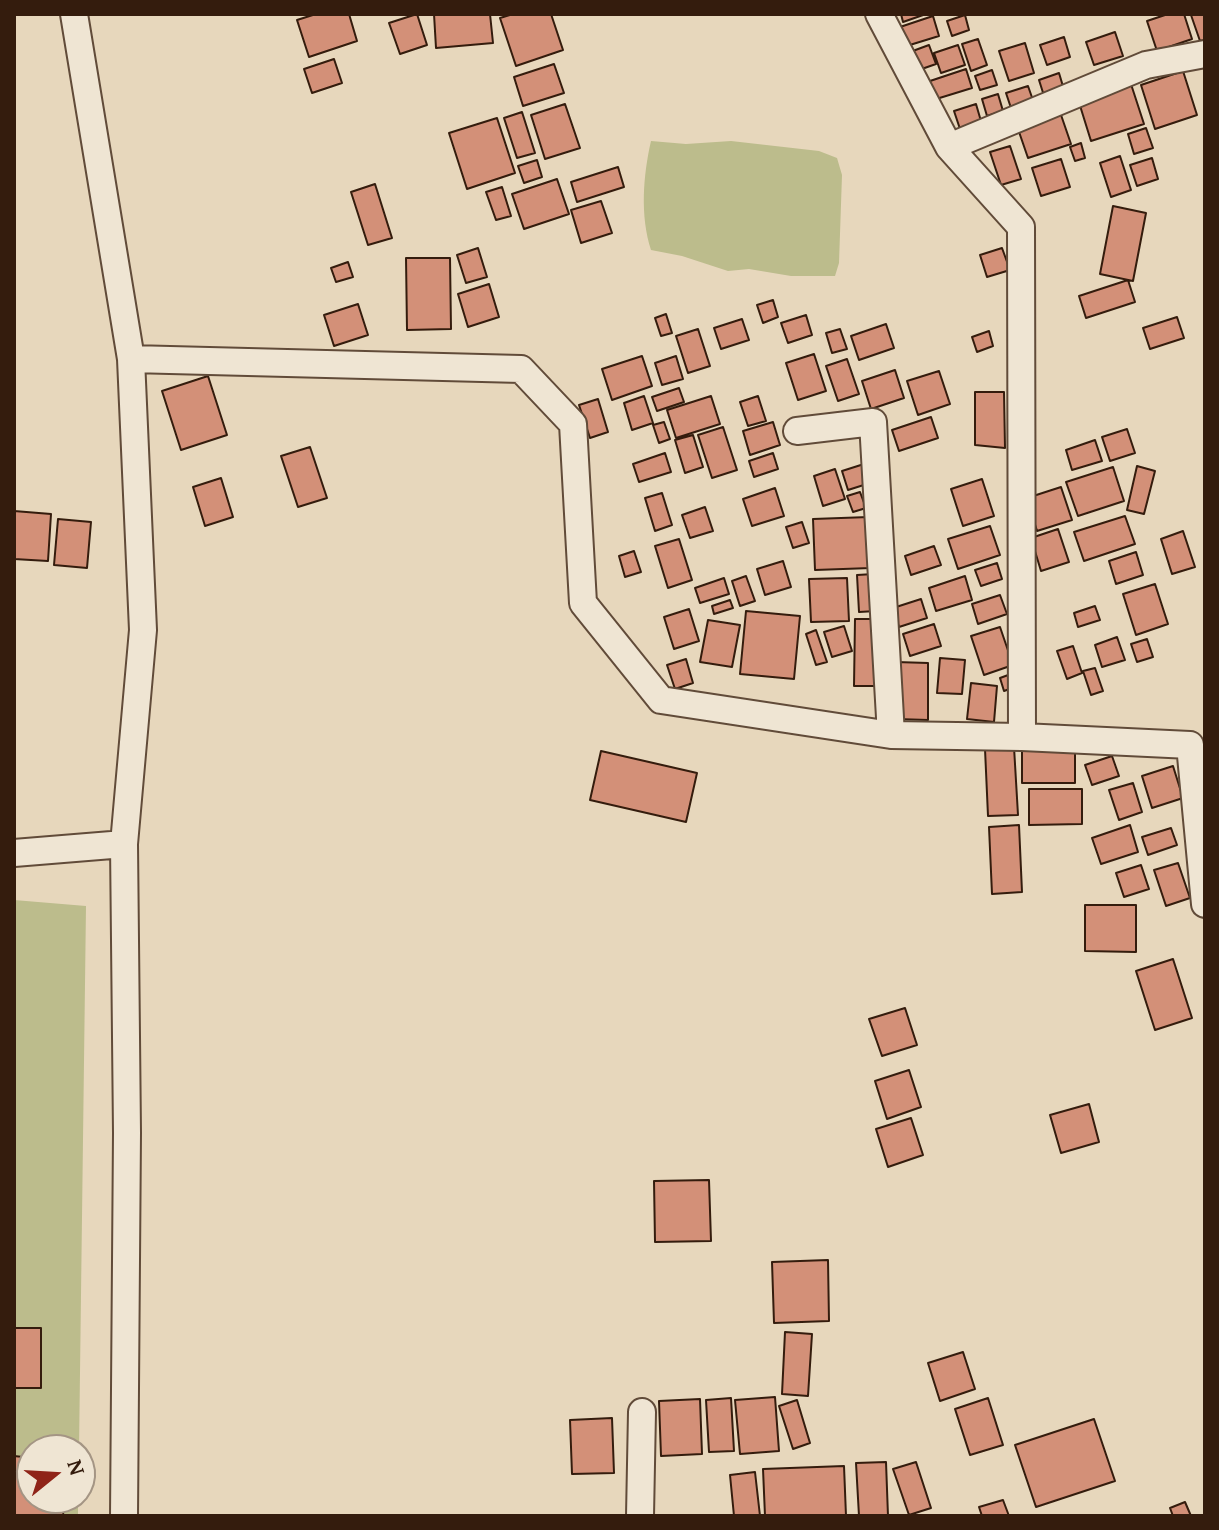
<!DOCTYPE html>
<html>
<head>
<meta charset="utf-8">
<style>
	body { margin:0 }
	#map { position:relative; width:1219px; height:1530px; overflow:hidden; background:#e7d7bc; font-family:"Gentium Book Plus",serif }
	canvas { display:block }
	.frame { position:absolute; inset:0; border:16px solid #341c0d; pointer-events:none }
	.north { position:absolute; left:16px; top:1434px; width:80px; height:80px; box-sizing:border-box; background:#efe5d3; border:2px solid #a49584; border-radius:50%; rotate:72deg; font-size:22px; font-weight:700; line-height:32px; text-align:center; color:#341c0d }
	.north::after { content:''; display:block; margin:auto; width:28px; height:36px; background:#8f2418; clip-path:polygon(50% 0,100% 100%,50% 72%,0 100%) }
</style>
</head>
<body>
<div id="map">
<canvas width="1219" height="1530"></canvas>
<div class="frame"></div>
<div class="north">N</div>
</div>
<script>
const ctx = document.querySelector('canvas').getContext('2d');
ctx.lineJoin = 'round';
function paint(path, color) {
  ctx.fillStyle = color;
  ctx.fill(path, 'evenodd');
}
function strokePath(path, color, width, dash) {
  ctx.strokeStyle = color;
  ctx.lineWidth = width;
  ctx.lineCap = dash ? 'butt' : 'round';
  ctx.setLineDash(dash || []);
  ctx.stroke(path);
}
const green = new Path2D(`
	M651 141 686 144 731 141 819 151 837 158 842 175 839 263 835 276H791L749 269 728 271 682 256 651 250C640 216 643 176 651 141Z
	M14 900 86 906 79 1450H32V1498H78V1516H14Z`);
const building = new Path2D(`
	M316 14H349L357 41 309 57 297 20Z
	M417 14 427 45 400 54 389 23Z
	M434 14H490L493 43 436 48Z
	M513 14H551L563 50 516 66 500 18Z
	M901 14H926L903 22Z
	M1168 14H1184L1192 39 1157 51 1147 21Z
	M1205 14V40L1200 41 1191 15Z
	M965 15 969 30 952 36 947 21Z
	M933 16 939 36 900 48 894 29Z
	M1115 32 1123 56 1094 65 1086 42Z
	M1064 37 1070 57 1047 65 1040 45Z
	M978 39 987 65 971 71 962 44Z
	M1025 43 1034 73 1009 81 999 51Z
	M929 45 936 64 916 71 910 52Z
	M958 45 965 65 941 73 934 53Z
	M334 59 342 83 312 93 304 69Z
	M554 64 564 93 523 106 514 77Z
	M966 69 972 88 933 100 927 82Z
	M992 70 997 85 980 90 975 76Z
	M1183 71 1197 115 1155 129 1141 85Z
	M1059 73 1065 93 1045 99 1039 80Z
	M1129 78 1144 124 1091 141 1077 96Z
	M1028 86 1035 106 1013 114 1006 93Z
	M998 94 1003 111 987 116 982 99Z
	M565 104 580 148 545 159 531 115Z
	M976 104 983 128 962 135 954 111Z
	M522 112 535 153 517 158 504 118Z
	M1060 112 1071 144 1028 158 1017 126Z
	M497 118 515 173 467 189 449 133Z
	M1146 128 1153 148 1134 154 1128 134Z
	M1081 143 1085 158 1075 161 1070 147Z
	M1010 146 1021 179 1001 185 990 152Z
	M1120 156 1131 190 1111 197 1100 163Z
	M1152 158 1158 179 1137 186 1130 165Z
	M1061 159 1070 187 1041 196 1032 168Z
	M537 160 542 177 524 183 518 166Z
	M618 167 624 187 577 202 571 182Z
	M557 179 569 214 524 229 512 194Z
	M375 184 392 238 368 245 351 192Z
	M502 187 511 216 496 220 486 192Z
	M601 201 612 233 581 243 571 210Z
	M1113 206 1146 213 1133 281 1100 274Z
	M478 248 487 277 466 283 457 255Z
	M1002 248 1010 270 987 277 980 255Z
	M406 258H450L451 329 407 330Z
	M348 262 353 277 336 282 331 268Z
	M1128 280 1135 302 1086 318 1079 296Z
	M489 284 499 317 468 327 458 294Z
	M773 300 778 317 763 323 757 305Z
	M358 304 368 335 334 346 324 315Z
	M666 314 672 333 661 336 655 318Z
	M806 315 812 335 788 343 781 323Z
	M1177 317 1184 338 1150 349 1143 328Z
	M742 319 749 340 721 349 714 328Z
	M886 324 894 348 859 360 851 336Z
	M698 329 710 366 688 373 676 336Z
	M840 329 847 349 832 353 826 333Z
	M989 331 993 346 977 352 972 337Z
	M814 354 826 391 798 400 786 363Z
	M642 356 652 386 612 400 602 369Z
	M676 356 683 379 662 385 655 363Z
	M847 359 859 394 838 401 826 366Z
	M895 370 904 398 871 409 862 381Z
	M939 371 950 404 918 415 907 381Z
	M208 376 227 435 181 450 162 391Z
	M679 388 684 402 657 411 652 397Z
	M975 392H1004L1005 448 975 445Z
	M644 396 653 423 632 430 624 403Z
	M711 396 720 424 676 438 667 410Z
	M758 396 766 421 748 426 740 402Z
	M598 399 608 432 590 438 579 405Z
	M931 417 938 438 899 451 892 430Z
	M664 422 670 439 659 443 653 425Z
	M773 422 780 445 750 455 743 431Z
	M723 427 737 470 712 478 698 435Z
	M1127 429 1135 453 1110 461 1102 437Z
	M693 435 703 467 685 473 675 440Z
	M1095 440 1102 461 1072 470 1066 450Z
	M310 447 327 498 298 507 281 456Z
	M665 453 671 472 639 482 633 464Z
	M773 453 778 469 754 477 749 461Z
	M864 464 870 483 848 490 842 471Z
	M1137 466 1155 471 1144 514 1127 510Z
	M1113 467 1124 501 1078 516 1066 482Z
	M835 469 845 499 823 506 814 476Z
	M221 478 233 517 205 526 193 487Z
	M982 479 994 516 963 526 951 489Z
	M1061 487 1072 520 1037 531 1027 498Z
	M775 488 784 516 752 526 743 499Z
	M860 492 866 508 853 512 847 496Z
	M662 493 672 525 655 531 645 498Z
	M705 507 713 531 690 538 682 515Z
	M14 511 51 514 48 561 14 559Z
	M1125 516 1135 544 1084 561 1074 532Z
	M869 517 871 568 815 570 813 519Z
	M58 519 91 522 87 568 54 565Z
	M802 522 809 543 793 548 786 527Z
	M990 526 1000 555 958 569 948 539Z
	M1058 529 1069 562 1041 571 1031 538Z
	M1183 531 1195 567 1172 574 1161 539Z
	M679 539 692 580 668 588 655 546Z
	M934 546 941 565 911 575 905 556Z
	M634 551 641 572 625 577 619 556Z
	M1136 552 1143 575 1116 584 1109 561Z
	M783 561 791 587 765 595 757 569Z
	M997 563 1002 579 981 586 975 570Z
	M874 574 876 611 859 612 857 575Z
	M746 576 755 601 740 606 732 581Z
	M965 576 972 600 936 611 929 588Z
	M724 578 729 594 700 603 695 588Z
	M847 578 849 621 811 622 809 579Z
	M1155 584 1168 624 1136 635 1123 594Z
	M1000 595 1007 614 978 624 972 604Z
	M921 599 927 618 899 627 893 608Z
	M730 600 733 608 714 614 712 606Z
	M1095 606 1100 620 1078 627 1074 613Z
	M689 609 699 641 674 649 664 617Z
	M746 611 800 616 794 679 740 674Z
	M855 619H879V686H854Z
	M708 620 740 625 732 667 700 662Z
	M934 624 941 646 910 656 903 634Z
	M844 626 852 651 832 657 824 632Z
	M1000 627 1013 665 984 675 971 636Z
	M816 630 827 662 816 665 806 634Z
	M1117 637 1125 660 1102 667 1095 645Z
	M1147 639 1153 657 1137 662 1131 644Z
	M1073 646 1082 673 1067 679 1057 651Z
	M940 658 965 660 962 694 937 693Z
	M686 659 693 683 675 689 667 665Z
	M896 662 928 663V720L896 719Z
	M1095 668 1103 691 1091 695 1083 671Z
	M1011 674 1015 687 1004 691 1000 678Z
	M971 683 997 686 994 722 967 719Z
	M1014 747 1018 815 988 816 985 749Z
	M1075 747V783H1022V748Z
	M601 751 697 773 686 822 590 800Z
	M1112 756 1119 776 1092 785 1085 765Z
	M1173 766 1183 798 1152 808 1142 776Z
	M1133 783 1142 812 1119 820 1109 790Z
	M1029 789H1082V824L1029 825Z
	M1019 825 1022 892 992 894 989 827Z
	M1130 825 1138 852 1101 864 1092 838Z
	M1171 828 1177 845 1148 855 1142 837Z
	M1178 863 1190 898 1166 906 1154 870Z
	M1141 865 1149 889 1124 897 1116 873Z
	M1085 905H1136V952L1085 951Z
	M1173 959 1192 1018 1155 1030 1136 971Z
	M905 1008 917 1045 882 1056 869 1019Z
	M909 1070 921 1107 887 1119 875 1081Z
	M1089 1104 1099 1142 1061 1153 1050 1115Z
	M911 1118 923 1155 888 1167 876 1129Z
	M709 1180 711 1241 655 1242 654 1181Z
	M828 1260 829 1321 774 1323 772 1262Z
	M14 1328H41V1388H14Z
	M785 1332 812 1334 808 1396 782 1394Z
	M963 1352 975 1389 940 1401 928 1363Z
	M775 1397 779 1451 740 1454 735 1400Z
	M731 1398 734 1451 709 1452 706 1400Z
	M988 1398 1003 1445 970 1455 955 1409Z
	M700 1399 702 1454 661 1456 659 1401Z
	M797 1400 810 1443 793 1449 779 1406Z
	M612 1418 614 1473 572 1474 570 1420Z
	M1094 1419 1115 1481 1036 1507 1015 1445Z
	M14 1456 32 1458V1498H64L63 1516H14Z
	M886 1462 888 1516H859L856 1463Z
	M916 1462 931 1508 909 1515 893 1469Z
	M844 1466 846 1516H765L763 1469Z
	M755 1472 760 1516H734L730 1475Z
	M1003 1500 1009 1516H982L979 1507Z
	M1185 1502 1191 1516H1173L1170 1508Z`);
const minor = new Path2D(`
	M74 14 131 359 143 630 124 844 127 1133 124 1516
	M879 14 949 147 1021 227 1022 737
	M949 147 1146 65 1205 54
	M131 359 521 369 573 424 583 603 661 700 891 735 1022 737 1190 745 1205 904
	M797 431 873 422 891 735
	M14 853 124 844
	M640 1516 642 1412`);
paint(green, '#bcbc8c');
paint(building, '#d39078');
strokePath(building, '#341c0d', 2);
strokePath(minor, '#614b39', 30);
strokePath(minor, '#efe5d3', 26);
</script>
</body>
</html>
